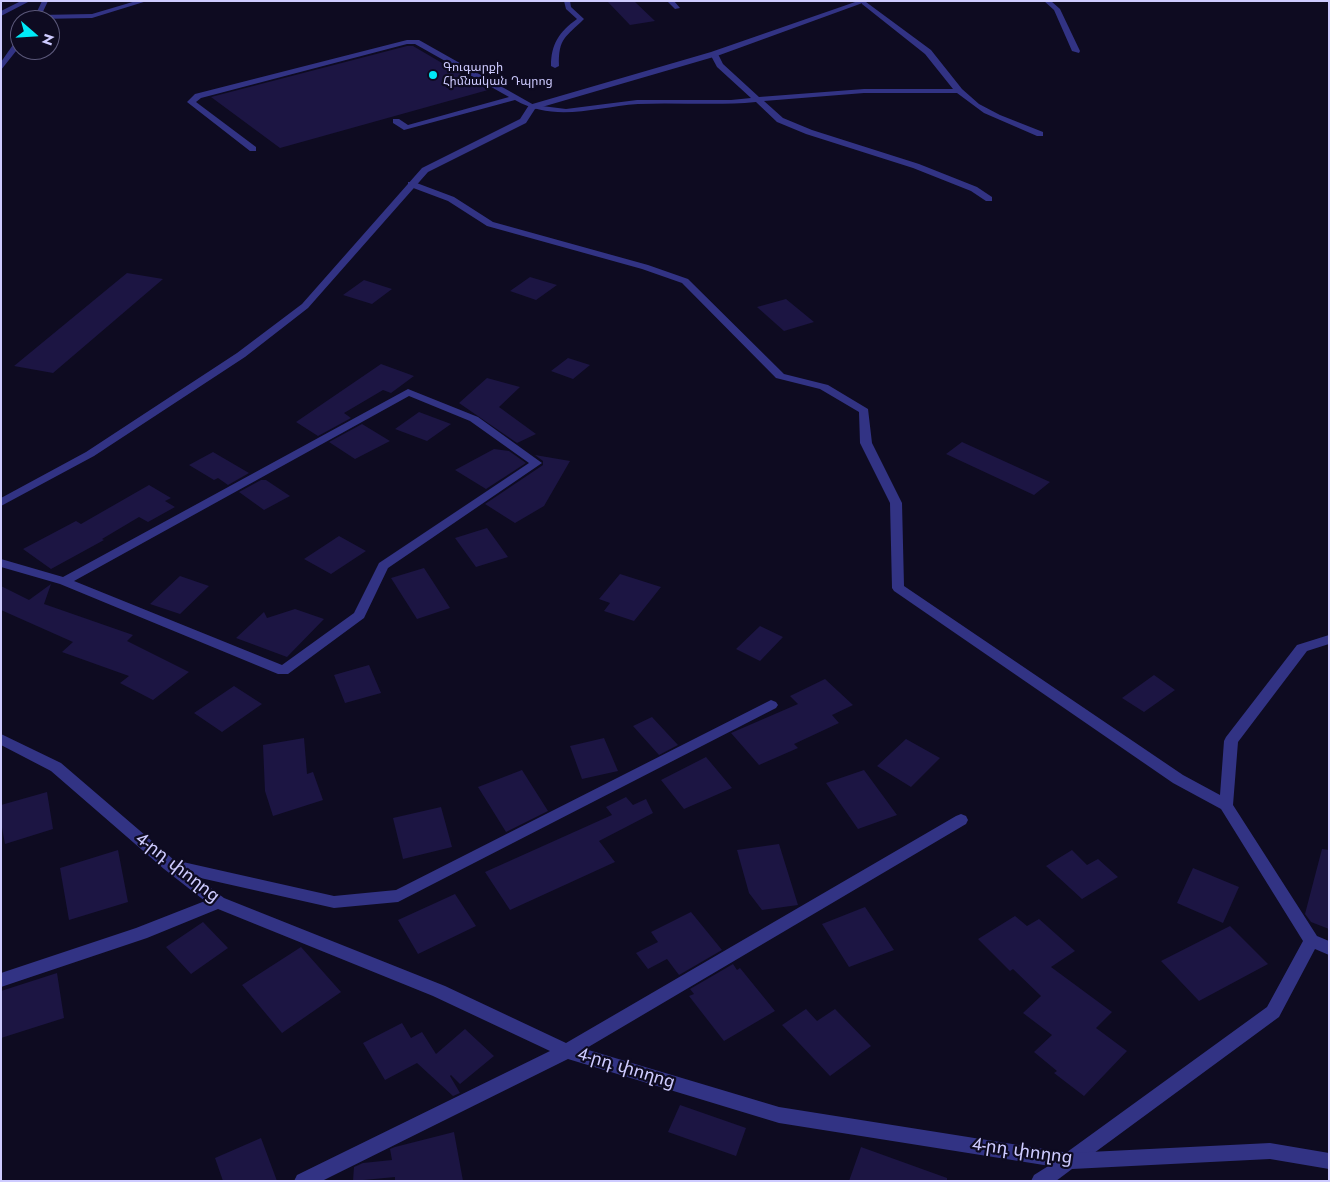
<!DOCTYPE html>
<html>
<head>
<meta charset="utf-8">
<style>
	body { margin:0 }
	#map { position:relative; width:1330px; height:1182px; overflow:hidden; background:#0e0b21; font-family:Jost,sans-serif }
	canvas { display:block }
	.frame { position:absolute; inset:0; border:2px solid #cecbff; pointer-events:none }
	.north { position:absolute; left:10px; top:10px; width:50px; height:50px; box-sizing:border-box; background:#0e0b21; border:1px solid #5b587a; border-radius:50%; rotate:109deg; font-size:14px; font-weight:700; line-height:20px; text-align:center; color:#cecbff }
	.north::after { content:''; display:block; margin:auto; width:18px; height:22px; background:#00e9f6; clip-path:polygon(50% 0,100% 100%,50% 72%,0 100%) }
</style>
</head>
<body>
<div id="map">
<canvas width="1330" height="1182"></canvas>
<div class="frame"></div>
<div class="north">N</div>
</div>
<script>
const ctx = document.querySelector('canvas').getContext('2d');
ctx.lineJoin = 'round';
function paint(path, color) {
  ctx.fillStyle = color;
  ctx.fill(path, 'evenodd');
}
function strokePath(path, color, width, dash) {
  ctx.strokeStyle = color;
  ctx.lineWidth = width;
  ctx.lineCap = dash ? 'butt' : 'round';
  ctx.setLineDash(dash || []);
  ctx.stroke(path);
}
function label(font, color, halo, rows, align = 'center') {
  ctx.font = font + ' Jost,"Noto Sans Armenian",sans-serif';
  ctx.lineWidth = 4.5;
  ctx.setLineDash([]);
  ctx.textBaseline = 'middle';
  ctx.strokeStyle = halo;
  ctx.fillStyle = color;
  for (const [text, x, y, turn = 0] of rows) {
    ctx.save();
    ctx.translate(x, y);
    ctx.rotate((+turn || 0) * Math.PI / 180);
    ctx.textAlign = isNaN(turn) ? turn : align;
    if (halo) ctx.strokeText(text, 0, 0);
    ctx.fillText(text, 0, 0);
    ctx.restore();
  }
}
const building = new Path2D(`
	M607 1H634L655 21 630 25Z
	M407 46H413L488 90 280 148 211 97Z
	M127 273 163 279 53 373 14 366Z
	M530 277 557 285 536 300 510 291Z
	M364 280 392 289 372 304 343 295Z
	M786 299 814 322 784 331 757 307Z
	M568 358 590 365 573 379 551 371Z
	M381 364 414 376 391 393 383 390 344 413 351 418 318 436 296 422Z
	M487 378 520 387 499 407 536 434 517 443 459 403Z
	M419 412 451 424 427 441 395 429Z
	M362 424 390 441 355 459 329 442Z
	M962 442 1050 482 1034 495 946 454Z
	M494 449 509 451 526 463 486 489 455 470Z
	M213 452 249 473 228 485 218 478 214 480 189 465Z
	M535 455 570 461 544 506 515 523 485 504 543 465V461Z
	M261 480H266L290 496 264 510 239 492Z
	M149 485 171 498 165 501 175 507 148 522 139 517 102 539 104 540 51 569 23 549 76 521 81 524Z
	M487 528 508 557 476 567 455 538Z
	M339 536 366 551 331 574 304 559Z
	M424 568 450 608 417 619 391 578Z
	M620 574 661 587 634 621 604 611 610 603 599 599Z
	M180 576 209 586 180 614 150 604Z
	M51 584 44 604 133 635 127 641 189 672 153 700 120 683 129 676 62 652 73 642 1 610V586L29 600Z
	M295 609 324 619 287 657 236 638 264 612 267 618Z
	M760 626 783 637 760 661 736 649Z
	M369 665 381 693 345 703 334 675Z
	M1154 675 1175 690 1144 712 1122 698Z
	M825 679 853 705 832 715 839 723 794 744 798 748 759 765 731 733 798 704 790 696Z
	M234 686 262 704 222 732 194 713Z
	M652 717 678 745 659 755 633 726Z
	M304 738 307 774 313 772 323 800 273 816 265 791 263 745Z
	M604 738 618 771 582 779 570 746Z
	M906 739 940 758 911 787 877 766Z
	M706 757 732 788 684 809 661 780Z
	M522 770 548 811 506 832 478 787Z
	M864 770 897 815 858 829 826 783Z
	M47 792 53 829 5 844 1 822V805Z
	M626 797 633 805 646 799 653 813 599 841 615 862 510 910 485 872 612 815 606 807Z
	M441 807 452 847 403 859 393 818Z
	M779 844 798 905 762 910 749 893 737 850Z
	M1322 849 1329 850V929L1311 922 1305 914Z
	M118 850 128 902 69 920 60 868Z
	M1072 850 1087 865 1098 859 1118 877 1082 899 1046 866Z
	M1193 868 1239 887 1223 923 1177 903Z
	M455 894 476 926 418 954 398 920Z
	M865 907 894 950 849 967 822 924Z
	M691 912 722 950 679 975 667 959 648 969 636 953 658 942 651 932Z
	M1015 916 1027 926 1039 919 1075 951 1051 967 1112 1012 1096 1028 1127 1051 1084 1096 1054 1073 1057 1071 1034 1052 1052 1035 1023 1013 1041 996 1013 969 1010 971 978 939Z
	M203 922 228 948 191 974 166 947Z
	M1230 926 1268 964 1199 1001 1161 961Z
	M301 947 341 992 282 1033 242 985Z
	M733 964 737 970 740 968 775 1011 724 1041 689 996 694 994 690 989Z
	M57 973 64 1018 1 1038V991Z
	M806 1009 817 1021 835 1009 871 1046 830 1076 782 1025Z
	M402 1023 411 1038 422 1032 436 1054 465 1029 494 1056 460 1084 451 1075 450 1076 460 1093 453 1096 417 1063 385 1080 363 1043Z
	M680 1105 746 1128 736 1156 668 1132Z
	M454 1132 463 1181H395V1177L353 1181 354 1167 363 1163 392 1160 390 1149 395 1147Z
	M261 1138 277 1181H223L215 1158Z
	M861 1147 947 1178V1181H849Z`);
const service = new Path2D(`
	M136 1H147L92 18 39 19 36 17 39 15 92 14Z
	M564 1H570L571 7 584 19C566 37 558 38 559 66L555 68 551 66C551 44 559 32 577 19L566 9Z
	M667 1H674L680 8 675 9Z
	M862 2H866L931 50 962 89 979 104 1000 115 1043 132V136H1037L984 113 957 93H864L764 101 783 118 812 130 919 164 977 187 992 197V201H986L971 191 913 168 806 134 777 122 756 102C716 106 677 102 638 104 595 107 555 123 515 100L404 130 393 123V119H399L408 125 509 97 415 44H407L201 98 196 102 256 147V151H250L187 102 195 94 407 40H419L534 105 566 109 637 100H731L751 98 717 67 710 54 714 52H717L723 64 759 97 864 89H953L925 54 862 4Z
	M408 182H414L454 197 493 222 648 265 688 279 784 374 828 385 868 409 872 443 902 503 904 586 1183 775 1220 795 1224 741 1226 737 1297 645 1329 635V644L1307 651 1238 742 1233 805 1317 936 1329 941V955L1315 949 1279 1017 1075 1167 1069 1169 1063 1167 1060 1161 1063 1155 1267 1007 1303 941 1221 809 1173 783 894 591 892 588 890 503 860 443 859 412 820 389 776 378 682 283 642 269 487 226 448 201 408 186Z`);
const minor = new Path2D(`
	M42 1H48L39 20H33Z
	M858 1H868L717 56 535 109 526 123 428 172 308 308 245 357 94 456 1 506V498L86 452 237 353 302 304 422 168 520 119 529 105 711 52Z
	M1044 1H1051L1060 9 1080 51 1079 53 1072 51 1054 10Z
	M17 39H20V46L1 70V62Z
	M408 389 478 417 542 463 388 568 364 618 288 674H278L60 584 1 567V559L63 577ZM409 396 470 421 529 463 379 563 354 613 282 665 74 581Z
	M771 700 776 702 778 705 776 708 398 902 334 908 196 877 224 898 445 986 566 1043 956 816 961 814 966 816 968 820 966 824 585 1049 779 1107 1069 1153 1075 1155 1078 1161 1075 1167 1069 1169 779 1123 568 1059 322 1181H294L297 1175 550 1051 433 996 218 909 147 938 1 987V973L136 928 205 901 164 869 51 771 1 745V734L61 763 174 860 334 896 396 890Z`);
const tertiary = new Path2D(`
	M21 1H30L1 16V11Z
	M1270 1143 1329 1153V1169L1270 1159 1072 1169 1056 1181H1031L1034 1175 1069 1153Z`);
const markers = [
	[433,75,5,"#00e9f6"]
];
const farPoinames = [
	["Գուգարքի",443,68],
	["Հիմնական Դպրոց",443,82]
];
const nearStreetnames = [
	["4-րդ փողոց",177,868,38],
	["4-րդ փողոց",626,1069,17],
	["4-րդ փողոց",1022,1152,8]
];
paint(building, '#1c1543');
paint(service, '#323384');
paint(minor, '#323384');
paint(tertiary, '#323384');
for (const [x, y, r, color] of markers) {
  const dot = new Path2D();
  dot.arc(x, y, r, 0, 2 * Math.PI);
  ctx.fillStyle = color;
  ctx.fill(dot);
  strokePath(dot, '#0e0b21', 2);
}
label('12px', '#cecbff', '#0e0b21', farPoinames, 'left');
label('18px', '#cecbff', '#0e0b21', nearStreetnames);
</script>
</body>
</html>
